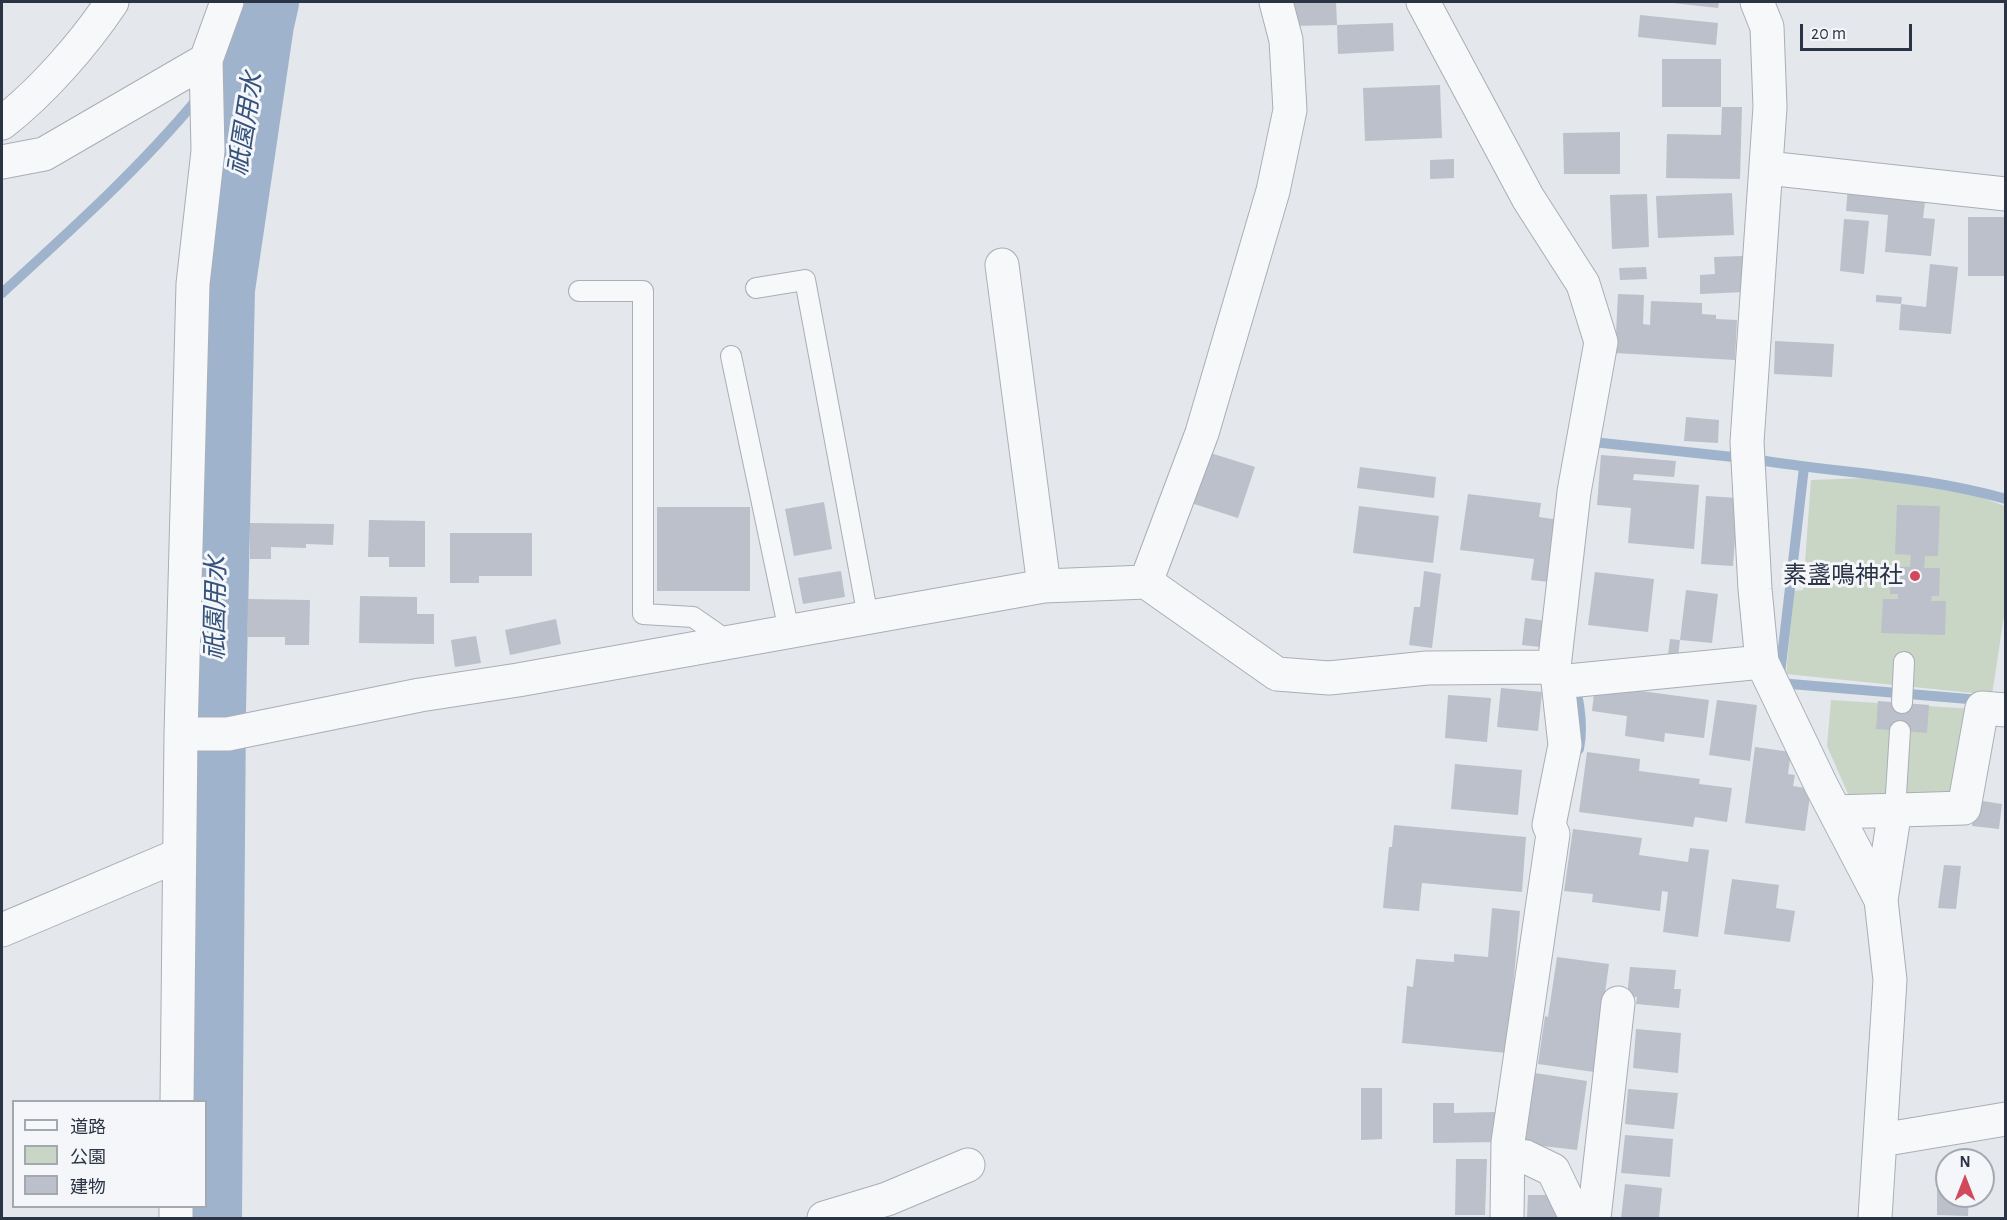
<!DOCTYPE html>
<html>
<head>
<meta charset="utf-8">
<style>
	body { margin:0 }
	#map { position:relative; width:2007px; height:1220px; overflow:hidden; background:#e4e7ec; font-family:"Alegreya Sans","Noto Sans JP",sans-serif }
	canvas { display:block }
	.frame { position:absolute; inset:0; border:3px solid #2b3445; pointer-events:none }
	.legend { position:absolute; left:12px; top:1100px; width:195px; height:108px; box-sizing:border-box; background:#f4f6f9; border:2px solid #a4a8b1; margin:0; padding:8px 10px; list-style:none; font-size:18px; color:#2b3445 }
	.legend li { display:flex; align-items:center; gap:12px; height:30px }
	.legend b { width:30px; border:2px solid #a4a8b1 }
	.north { position:absolute; left:1935px; top:1148px; width:60px; height:60px; box-sizing:border-box; background:#f4f6f9; border:2px solid #a4a8b1; border-radius:50%; rotate:0deg; font-size:16px; font-weight:700; line-height:24px; text-align:center; color:#2b3445 }
	.north::after { content:''; display:block; margin:auto; width:21px; height:27px; background:#d1495b; clip-path:polygon(50% 0,100% 100%,50% 72%,0 100%) }
	.scale { position:absolute; left:1800px; top:24px; width:112px; height:27px; box-sizing:border-box; border:3px solid #2b3445; border-top:0; padding-left:8px; font-size:18px; line-height:21px; white-space:nowrap; color:#2b3445; -webkit-text-stroke:4px #f4f6f9; paint-order:stroke }
</style>
</head>
<body>
<div id="map">
<canvas width="2007" height="1220"></canvas>
<div class="frame"></div>
<ul class="legend">
<li><b style="height:8px;background:#f7f8fa"></b>道路</li>
<li><b style="height:16px;background:#c9d6c5"></b>公園</li>
<li><b style="height:16px;background:#bbc0ca"></b>建物</li>
</ul>
<div class="north">N</div>
<div class="scale">20 m</div>
</div>
<script>
const ctx = document.querySelector('canvas').getContext('2d');
ctx.lineJoin = 'round';
function paint(path, color) {
  ctx.fillStyle = color;
  ctx.fill(path, 'evenodd');
}
function strokePath(path, color, width, dash) {
  ctx.strokeStyle = color;
  ctx.lineWidth = width;
  ctx.lineCap = dash ? 'butt' : 'round';
  ctx.setLineDash(dash || []);
  ctx.stroke(path);
}
function label(font, color, halo, rows, align = 'center') {
  ctx.font = font + ' "Alegreya Sans","Noto Sans JP",sans-serif';
  ctx.lineWidth = 6;
  ctx.setLineDash([]);
  ctx.textBaseline = 'middle';
  ctx.strokeStyle = halo;
  ctx.fillStyle = color;
  for (const [text, x, y, turn = 0] of rows) {
    ctx.save();
    ctx.translate(x, y);
    ctx.rotate((+turn || 0) * Math.PI / 180);
    ctx.textAlign = isNaN(turn) ? turn : align;
    if (halo) ctx.strokeText(text, 0, 0);
    ctx.fillText(text, 0, 0);
    ctx.restore();
  }
}
const green = new Path2D(`
	M1869 478 1967 492 2005 506V609L1992 695 1786 674 1794 591 1803 590 1811 480Z
	M1831 700 1974 709 1961 801 1852 803 1827 746Z`);
const stream = new Path2D(`
	M214 79 260 24
	M2 293C70 231 139 169 198 98
	M1593 442 1733 457
	M1758 460C1841 473 1925 476 2006 499
	M1804 467 1779 683 1980 700
	M1575 685C1580 705 1583 729 1579 749`);
const river = new Path2D(`
	M208 1218 212 710 221 289 260 24 265 2`);
const building = new Path2D(`
	M1291 2H1336L1337 25 1292 26Z
	M1673 2H1719L1718 8 1673 3Z
	M1640 15 1718 23 1716 45 1638 37Z
	M1393 23 1394 51 1338 54 1337 25Z
	M1662 59H1721V107H1662Z
	M1440 85 1442 138 1365 141 1363 88Z
	M1722 107H1742L1740 179 1666 178 1667 134 1721 135Z
	M1620 132V174H1564L1563 133Z
	M1454 159V178L1430 179V160Z
	M1848 187 1926 194 1923 218 1935 219 1931 256 1885 252 1888 215 1846 211Z
	M1732 193 1734 235 1658 238 1656 196Z
	M1647 194 1649 247 1612 249 1610 195Z
	M1968 217H2006V276H1968Z
	M1844 219 1869 221 1864 274 1840 271Z
	M1743 256 1744 292 1700 294V275L1715 274 1714 257Z
	M1930 264 1958 267 1951 334 1899 330 1901 304 1876 302V295L1902 297 1901 304 1926 307Z
	M1646 267 1647 279 1620 280 1619 268Z
	M1618 294 1644 295 1643 324 1650 325 1651 301 1702 303V314L1716 315V319L1737 320 1735 360 1615 353Z
	M1775 341 1834 344 1832 377 1774 374Z
	M1686 417 1719 420 1718 443 1684 441Z
	M1204 451 1255 467 1238 518 1188 502Z
	M1601 455 1676 461 1674 477 1634 474 1633 480 1699 485 1694 549 1628 543 1631 508 1597 505Z
	M1360 467 1436 477 1434 498 1357 488Z
	M1468 494 1541 503 1539 517 1566 521 1558 583 1531 580 1534 559 1460 550Z
	M1706 496 1738 498 1733 566 1701 564Z
	M824 502 832 549 794 556 785 509Z
	M1897 505 1940 506 1938 556H1925L1924 568H1940L1939 596H1932L1931 601H1946L1945 635 1881 633 1883 599H1898V594H1890L1891 566 1910 567 1911 555 1895 554Z
	M1359 506 1439 516 1433 563 1353 553Z
	M657 507H750V591H657Z
	M369 520 425 521V567H389V557H368Z
	M250 523 334 524 333 545 306 544V548L271 547V559H250Z
	M450 533H532V576H479V583H450Z
	M841 571 845 597 803 604 798 578Z
	M1424 571 1441 574 1432 648 1409 645 1414 607H1420Z
	M1595 572 1654 579 1648 632 1588 625Z
	M1686 590 1718 594 1712 643 1680 640 1678 657 1668 655 1670 639 1680 640Z
	M360 596 417 597V614H434V644L359 643Z
	M248 599 310 600 309 645H285V637H247Z
	M1525 618 1553 622 1549 648 1522 645Z
	M556 619 561 644 510 655 505 630Z
	M476 636 481 663 455 667 451 640Z
	M1595 685 1709 700 1704 738 1665 733 1664 742 1625 736 1627 716 1592 711Z
	M1501 688 1542 692 1538 731 1497 727Z
	M1448 695 1491 698 1487 742 1445 738Z
	M1717 700 1757 705 1750 761 1709 755Z
	M1878 701 1929 705 1927 733 1876 729Z
	M1755 747 1791 752 1788 774 1795 775 1793 786 1811 789 1805 831 1745 823Z
	M1587 752 1640 759 1639 771 1700 779 1699 784 1732 788 1727 822 1695 817 1693 827 1579 812Z
	M1455 764 1522 770 1518 815 1451 809Z
	M1976 800 2002 804 1999 829 1972 826Z
	M1394 825 1526 837 1522 892 1422 883 1419 911 1383 908 1389 847H1392Z
	M1573 829 1642 838 1639 855 1688 862 1690 848 1709 850 1698 937 1663 932 1668 892 1662 891 1660 911 1592 902 1593 894 1564 891Z
	M1944 865 1961 866 1956 909 1938 908Z
	M1732 879 1779 885 1776 908 1795 911 1790 942 1724 934Z
	M1492 908 1520 911 1507 1053 1402 1043 1407 986 1413 987 1416 959 1454 962V954L1488 957Z
	M1557 957 1609 964 1594 1072 1538 1064 1545 1016 1548 1017Z
	M1630 967 1676 970 1674 989H1681L1679 1008 1636 1004 1637 997H1627Z
	M1636 1029 1681 1033 1678 1073 1633 1068Z
	M1535 1073 1587 1081 1577 1150 1525 1144Z
	M1361 1088H1382V1139L1361 1140Z
	M1628 1089 1678 1093 1674 1129 1625 1124Z
	M1433 1103H1454V1113L1495 1112 1496 1142 1433 1143Z
	M1625 1135 1673 1139 1670 1177 1621 1173Z
	M1456 1159H1487L1485 1215H1455Z
	M1625 1184 1662 1188 1659 1218H1621Z
	M1937 1186H1947V1196H1969L1968 1216 1937 1215Z
	M1528 1195H1559V1218H1527Z`);
const service = new Path2D(`
	M756 288 805 280 868 617
	M579 291H643V614L693 617 729 642
	M731 356 789 631
	M1902 703 1904 662
	M1895 810 1900 731`);
const minor = new Path2D(`
	M1423 2 1528 198 1583 284 1601 342 1574 492 1554 667 1558 682 1565 745 1549 825 1553 834 1508 1142 1507 1218
	M1757 2 1767 27 1770 107 1747 442 1755 589 1762 662 1821 785 1881 900 1890 980 1875 1218
	M2 162 44 154 206 60
	M1767 168 2006 194
	M1002 265 1044 586
	M1146 582 1202 433 1273 191 1290 110 1286 40 1276 2
	M1558 682 1762 662
	M181 734H228L420 695 518 680 1044 586 1146 582 1277 674 1329 678 1427 668 1554 667
	M1835 812 1964 808 1982 708 2006 710
	M1881 900 1895 810
	M2 930 179 855
	M177 1102 181 734 193 284 208 151 206 60 227 2
	M1881 1140 2006 1119
	M1509 1155 1526 1157 1553 1170 1576 1218
	M176 1218V1206
	M824 1218 887 1199 968 1165
	M1594 1218 1618 1003`);
const tertiary = new Path2D(`
	M2 123C42 92 84 44 112 2`);
const markers = [
	[1915,576,6,"#d1495b"]
];
const poiNames = [
	["素盞鳴神社",1903,576]
];
const waterNames = [
	["祇園用水",246,124,-81],
	["祇園用水",216,608,-89]
];
paint(green, '#c9d6c5');
strokePath(stream, '#9fb4cc', 10);
strokePath(river, '#9fb4cc', 68);
paint(building, '#bbc0ca');
strokePath(service, '#a9aeb7', 22);
strokePath(minor, '#a9aeb7', 35);
strokePath(tertiary, '#a9aeb7', 35);
strokePath(service, '#f7f8fa', 20);
strokePath(minor, '#f7f8fa', 33);
strokePath(tertiary, '#f7f8fa', 33);
for (const [x, y, r, color] of markers) {
  const dot = new Path2D();
  dot.arc(x, y, r, 0, 2 * Math.PI);
  ctx.fillStyle = color;
  ctx.fill(dot);
  strokePath(dot, '#f4f6f9', 2);
}
label('24px', '#2b3445', '#f4f6f9', poiNames, 'right');
label('italic 26px', '#34527a', '#f4f6f9', waterNames);
</script>
</body>
</html>
